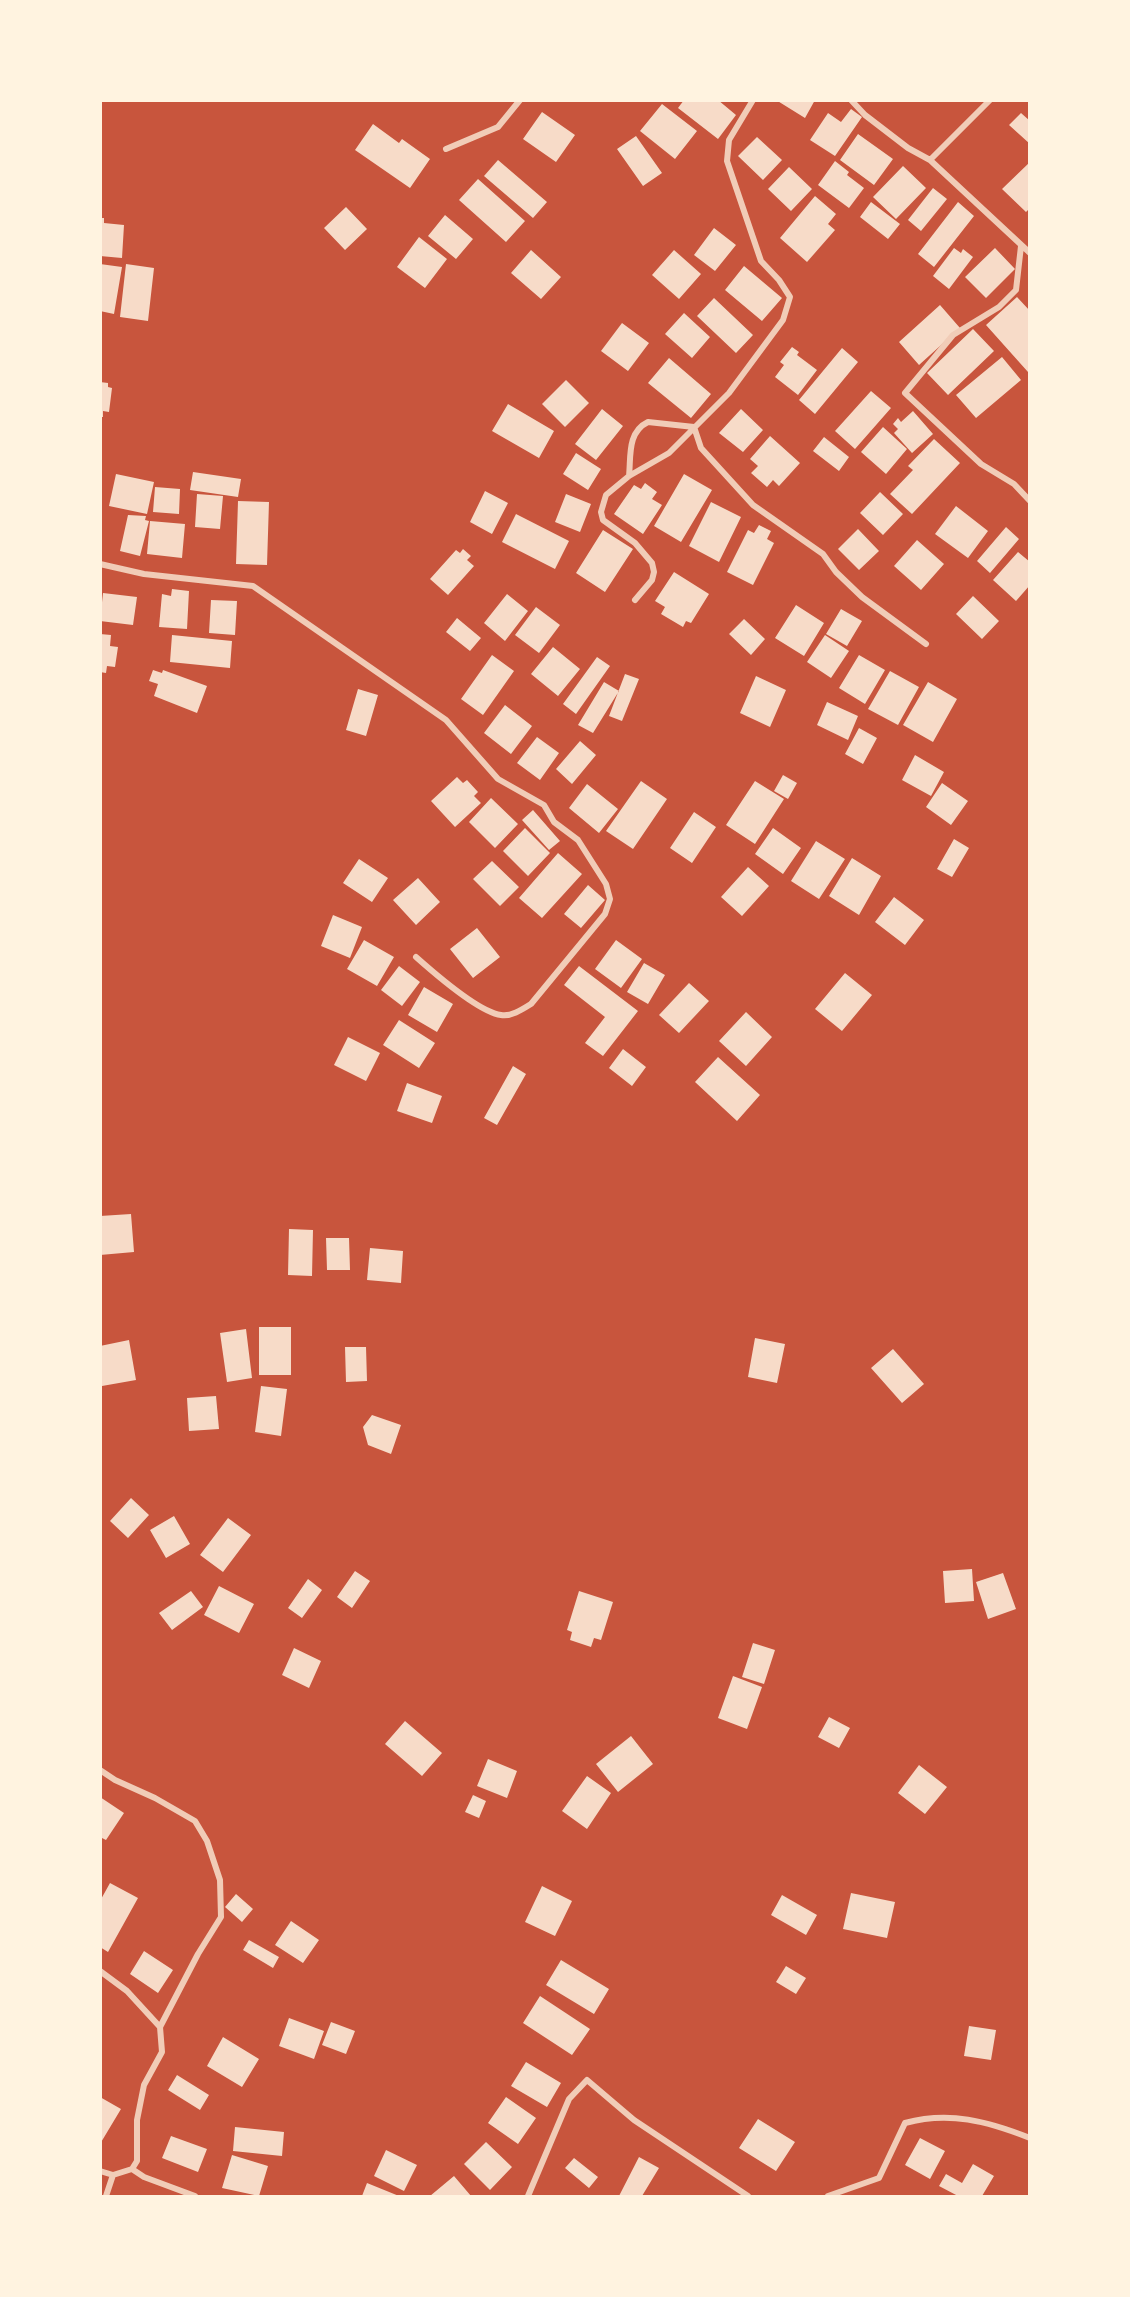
<!DOCTYPE html>
<html>
<head>
<meta charset="utf-8">
<style>
	body { margin:0 }
	#map { position:relative; width:1130px; height:2297px; overflow:hidden; background:#c8553d; font-family:Barlow,sans-serif }
	canvas { display:block }
	.frame { position:absolute; inset:0; border:102px solid #fff3e0; pointer-events:none }
</style>
</head>
<body>
<div id="map">
<canvas width="1130" height="2297"></canvas>
<div class="frame"></div>
</div>
<script>
const ctx = document.querySelector('canvas').getContext('2d');
ctx.lineJoin = 'round';
function paint(path, color) {
  ctx.fillStyle = color;
  ctx.fill(path, 'evenodd');
}
function strokePath(path, color, width, dash) {
  ctx.strokeStyle = color;
  ctx.lineWidth = width;
  ctx.lineCap = dash ? 'butt' : 'round';
  ctx.setLineDash(dash || []);
  ctx.stroke(path);
}
const building = new Path2D(`
	M684 100H718L736 115 718 139 678 108Z
	M776 100H815L805 118Z
	M662 104 697 131 675 159 640 131Z
	M851 109 862 117 835 156 810 140 828 113 841 122Z
	M542 112 575 135 556 162 523 139Z
	M1021 113 1030 121V144L1009 125Z
	M373 124 399 143 402 139 430 159 410 188 355 150Z
	M858 134 893 159 874 185 840 160Z
	M636 136 662 173 643 186 617 149Z
	M757 137 782 160 763 180 738 156Z
	M498 160 547 202 533 218 484 176Z
	M835 161 849 172 847 175 864 188 849 208 818 185Z
	M1030 162V208L1026 212 1002 189Z
	M903 166 926 188 896 219 873 197Z
	M789 167 812 189 791 211 768 189Z
	M478 179 525 221 506 242 459 200Z
	M933 188 947 199 921 231 908 220Z
	M815 196 836 214 828 224 835 230 807 262 780 238Z
	M871 202 900 224 888 239 860 217Z
	M958 202 974 216 934 267 918 254Z
	M346 207 367 229 345 250 324 228Z
	M445 215 473 239 456 259 428 236Z
	M100 218H104V223L124 225 122 258 100 256Z
	M714 228 736 245 715 271 694 255Z
	M419 237 447 259 425 288 397 267Z
	M954 248 961 253 963 249 973 257 949 289 933 276Z
	M995 248 1015 269 986 298 965 277Z
	M531 250 561 277 541 299 511 273Z
	M674 250 701 274 679 299 652 275Z
	M100 264 122 267 114 314 100 311Z
	M126 264 154 268 148 321 120 317Z
	M744 266 782 298 762 321 725 290Z
	M1017 297 1030 311 1028 372 986 325Z
	M714 298 753 335 736 353 697 316Z
	M940 305 960 328 919 365 899 342Z
	M684 313 710 337 692 358 665 334Z
	M622 323 649 343 628 371 601 351Z
	M973 329 994 351 948 395 927 373Z
	M792 347 799 352 797 355 817 370 798 395 775 377 784 365 780 362Z
	M842 348 858 362 815 414 799 400Z
	M1002 357 1021 380 976 418 956 395Z
	M669 358 711 394 691 418 648 383Z
	M566 380 589 403 565 427 542 404Z
	M100 382 108 383V387L112 388 109 412 103 411V417H100Z
	M871 391 891 408 855 449 835 431Z
	M508 404 554 431 539 458 492 431Z
	M602 409 623 426 596 460 575 444Z
	M741 409 763 430 743 452 719 433Z
	M913 411 933 434 912 453 894 433 898 429 893 424 898 418 901 422Z
	M883 427 907 449 886 474 861 452Z
	M770 436 800 463 779 486 773 480 767 487 751 473 758 466 750 459Z
	M824 437 849 457 839 471 813 451Z
	M934 439 960 463 912 514 890 494 913 470 908 466Z
	M576 453 601 469 588 490 563 474Z
	M193 472 241 479 238 497 190 490Z
	M116 474 154 482 147 514 109 506Z
	M684 474 712 490 681 542 654 526Z
	M645 483 657 492 652 499 662 505 643 534 614 514 634 485 641 489Z
	M155 487 180 489 179 514 153 512Z
	M485 491 508 503 492 534 470 522Z
	M880 492 903 514 883 535 860 513Z
	M197 494 223 496 220 529 195 527Z
	M566 494 591 504 580 532 555 522Z
	M238 501 269 502 267 565 236 564Z
	M711 502 741 517 719 562 689 546Z
	M956 506 988 531 968 558 935 534Z
	M516 514 569 541 555 569 502 542Z
	M128 515 146 516 145 520 149 521 140 556 120 551Z
	M150 521 185 524 182 558 147 554Z
	M759 525 771 531 767 539 774 543 753 585 727 572 748 530 754 533Z
	M1006 527 1019 539 990 573 977 561Z
	M858 529 879 551 859 570 838 549Z
	M603 530 633 549 605 592 576 573Z
	M917 540 944 564 921 590 894 566Z
	M463 549 471 556 467 560 474 566 448 595 430 579 456 550 460 553Z
	M1018 552 1030 562V585L1016 601 993 580Z
	M674 572 709 594 691 623 686 621 683 627 661 614 665 607 655 601Z
	M172 589 189 591 187 629 159 627 162 594 171 596Z
	M103 593 137 597 133 625 100 621Z
	M507 594 528 611 505 641 484 623Z
	M973 596 999 621 982 639 956 614Z
	M211 600 237 601 235 635 209 633Z
	M796 605 824 623 804 656 775 638Z
	M536 607 560 625 539 653 515 635Z
	M841 609 862 621 847 646 826 634Z
	M457 618 481 638 470 651 446 632Z
	M744 619 765 639 751 655 729 634Z
	M100 634 111 635 110 646 118 647 115 667 107 666 106 673 100 672Z
	M172 635 232 641 230 668 170 662Z
	M825 635 849 651 831 678 807 662Z
	M553 647 580 669 558 696 531 674Z
	M492 655 514 671 483 715 461 699Z
	M859 655 885 670 865 704 839 688Z
	M597 657 610 666 576 714 563 704Z
	M153 670 162 673 163 670 207 686 197 713 154 696 158 684 149 681Z
	M890 671 919 687 898 725 868 709Z
	M625 674 639 679 622 721 609 716Z
	M756 676 786 690 770 727 740 713Z
	M604 682 619 691 593 733 578 725Z
	M928 682 957 699 933 742 903 725Z
	M358 689 378 695 366 736 346 730Z
	M827 702 858 716 848 740 817 725Z
	M505 705 532 726 511 754 484 733Z
	M859 728 877 738 863 764 845 754Z
	M537 737 559 753 540 780 517 763Z
	M580 741 596 755 572 784 556 769Z
	M915 755 944 772 931 796 902 780Z
	M783 775 797 783 788 799 774 791Z
	M457 777 463 783 467 780 478 792 474 796 481 803 455 827 431 801Z
	M641 781 667 799 633 849 606 831Z
	M755 781 784 799 755 844 726 825Z
	M942 783 968 801 951 825 926 807Z
	M587 784 618 809 599 833 569 808Z
	M491 798 518 824 495 848 469 822Z
	M533 810 560 841 549 850 522 820Z
	M694 812 716 827 692 863 670 848Z
	M525 828 550 853 528 876 503 851Z
	M773 828 801 848 783 874 755 854Z
	M954 839 969 848 952 877 937 869Z
	M816 841 845 859 819 899 791 881Z
	M558 853 582 874 542 918 519 898Z
	M852 858 881 876 859 915 829 896Z
	M359 859 388 878 372 902 343 883Z
	M492 861 519 887 500 906 473 879Z
	M748 867 769 886 742 916 721 897Z
	M418 878 440 902 416 925 393 900Z
	M588 885 605 900 581 928 564 914Z
	M894 897 924 920 905 945 875 922Z
	M333 915 362 927 350 958 321 946Z
	M477 928 500 957 473 978 450 949Z
	M364 940 394 957 377 986 347 969Z
	M616 940 642 959 621 988 595 969Z
	M644 963 665 975 648 1004 627 992Z
	M399 966 420 982 402 1006 381 990Z
	M579 966 638 1011 603 1056 585 1043 605 1017 564 985Z
	M845 973 872 995 842 1031 815 1009Z
	M689 983 709 1001 679 1033 659 1015Z
	M424 987 453 1004 437 1032 408 1015Z
	M746 1012 772 1037 746 1066 719 1041Z
	M399 1020 435 1043 419 1068 383 1045Z
	M348 1037 380 1053 366 1081 334 1065Z
	M623 1049 646 1067 632 1086 609 1068Z
	M718 1057 760 1095 737 1121 695 1082Z
	M513 1066 526 1074 497 1125 484 1118Z
	M407 1083 442 1096 432 1123 397 1111Z
	M131 1214 134 1252 100 1255V1216Z
	M289 1229 313 1230 312 1276 288 1275Z
	M326 1238H349L350 1270H327Z
	M370 1248 403 1251 401 1283 367 1280Z
	M259 1327H291V1375H259Z
	M246 1329 252 1378 227 1382 220 1333Z
	M755 1338 785 1344 777 1383 748 1377Z
	M129 1340 136 1380 102 1386 100 1346Z
	M345 1347H366L367 1381 346 1382Z
	M893 1349 924 1384 902 1403 871 1368Z
	M261 1386 287 1389 281 1436 255 1432Z
	M216 1396 219 1429 189 1431 187 1398Z
	M372 1415 401 1425 391 1454 368 1445 363 1427Z
	M131 1498 149 1515 128 1538 110 1521Z
	M174 1516 190 1544 166 1558 150 1530Z
	M228 1518 251 1535 223 1572 200 1555Z
	M972 1569 974 1601 945 1603 943 1571Z
	M355 1571 370 1581 352 1608 337 1597Z
	M1003 1573 1016 1609 988 1619 976 1582Z
	M308 1579 322 1590 302 1618 288 1608Z
	M219 1586 254 1604 239 1633 204 1615Z
	M191 1591 203 1607 172 1630 159 1613Z
	M579 1591 613 1602 601 1640 594 1638 591 1647 570 1640 572 1632 567 1630Z
	M753 1643 775 1650 764 1684 742 1677Z
	M294 1648 321 1661 309 1688 282 1675Z
	M733 1676 762 1687 747 1729 718 1718Z
	M829 1717 850 1728 839 1748 818 1737Z
	M405 1721 442 1753 422 1776 385 1744Z
	M631 1736 653 1764 618 1792 596 1764Z
	M488 1759 517 1771 507 1798 477 1786Z
	M919 1765 947 1787 925 1814 898 1793Z
	M587 1776 611 1793 587 1829 562 1811Z
	M473 1795 486 1801 479 1818 465 1812Z
	M100 1797 124 1813 106 1840 100 1837Z
	M110 1883 138 1898 108 1952 100 1947V1901Z
	M542 1886 572 1901 555 1936 525 1922Z
	M851 1893 895 1902 887 1938 843 1929Z
	M236 1894 253 1909 242 1922 225 1907Z
	M782 1895 817 1915 806 1935 771 1915Z
	M291 1921 319 1940 303 1963 275 1945Z
	M249 1940 279 1957 273 1968 243 1950Z
	M144 1951 173 1970 158 1993 130 1974Z
	M561 1960 609 1989 594 2014 546 1985Z
	M786 1966 806 1978 796 1994 776 1982Z
	M540 1996 590 2029 572 2055 523 2023Z
	M289 2018 324 2031 314 2059 279 2046Z
	M331 2022 355 2031 346 2054 322 2045Z
	M969 2026 996 2030 991 2060 964 2056Z
	M223 2037 259 2059 242 2087 207 2066Z
	M526 2062 561 2083 547 2107 511 2086Z
	M177 2075 209 2095 200 2110 168 2090Z
	M100 2097 121 2109 100 2144Z
	M506 2097 536 2118 518 2144 488 2123Z
	M758 2119 795 2142 776 2171 739 2148Z
	M235 2127 284 2132 282 2156 233 2151Z
	M171 2136 207 2149 198 2172 162 2158Z
	M920 2138 945 2151 930 2179 905 2165Z
	M486 2142 512 2167 490 2190 464 2164Z
	M386 2150 417 2165 404 2191 374 2176Z
	M232 2155 268 2166 259 2196 222 2188Z
	M639 2157 659 2168 642 2196H619Z
	M574 2158 598 2177 589 2188 565 2168Z
	M973 2164 994 2176 982 2196H958L939 2186 946 2174 962 2183Z
	M454 2176 471 2196H430Z
	M367 2183 399 2196H362Z`);
const minor = new Path2D(`
	M851 100 865 115 908 148 930 160 1030 253
	M446 149 498 127 520 100
	M930 160 990 100
	M1021 246 1016 290 999 307 953 335 905 393 981 464 1014 484 1030 501
	M694 427 701 448 753 505 823 554 836 572 862 597 926 644
	M629 476C631 457 627 432 648 422L694 427
	M100 564 144 574 253 586 446 720 498 779 544 805 554 822 578 840 606 884 610 899 605 914 531 1004C523 1009 511 1017 501 1015 478 1012 434 973 416 957
	M635 600 652 580 654 572 652 563 635 543 603 520 601 512 606 495 629 476 669 453 729 393 783 320 790 297 779 280 761 261 727 161 729 140 753 100
	M100 1770 115 1780 155 1798 195 1821 207 1841 220 1880 221 1917 198 1954 160 2027
	M100 1971 127 1991 160 2027 162 2052 144 2085 137 2120V2161L132 2169 144 2177 195 2196
	M100 2171 113 2175
	M106 2196 113 2175 132 2169
	M528 2196 569 2099 587 2080 634 2120 748 2196
	M828 2196 879 2178 905 2123C949 2111 987 2121 1030 2138`);
paint(building, '#f7dbc8');
strokePath(minor, '#f1ccb7', 6);
</script>
</body>
</html>
